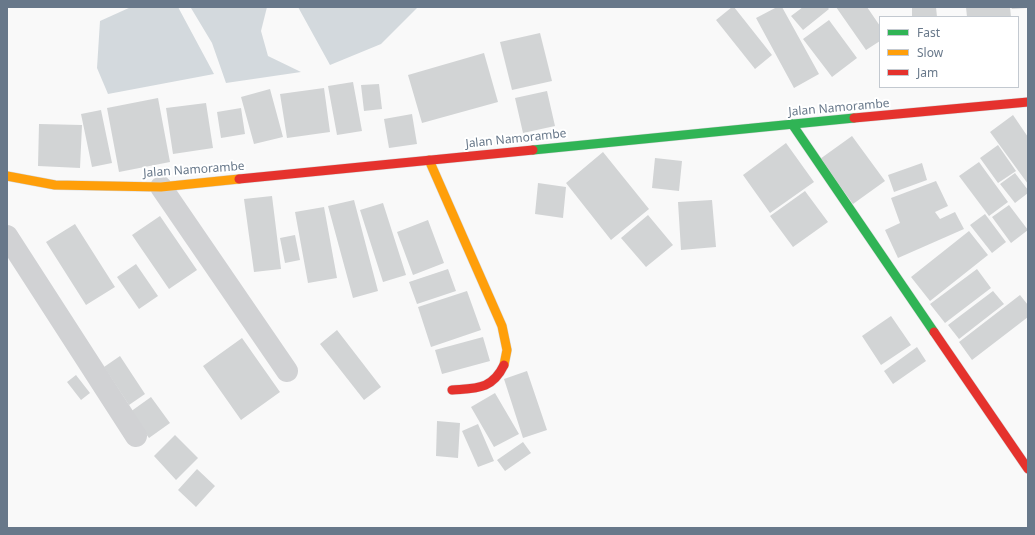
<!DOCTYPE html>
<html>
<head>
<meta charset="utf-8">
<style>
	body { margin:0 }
	#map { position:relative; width:1035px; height:535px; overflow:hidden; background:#f9f9f9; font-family:"Noto Sans",sans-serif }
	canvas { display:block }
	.frame { position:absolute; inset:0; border:8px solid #68788a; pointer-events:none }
	.legend { position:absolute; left:879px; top:16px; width:140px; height:72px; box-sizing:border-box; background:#fff; border:1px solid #c3c9d0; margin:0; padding:5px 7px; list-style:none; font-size:12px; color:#68788a }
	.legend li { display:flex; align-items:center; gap:8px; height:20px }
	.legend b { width:20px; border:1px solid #c3c9d0 }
</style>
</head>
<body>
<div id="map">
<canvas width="1035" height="535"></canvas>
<div class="frame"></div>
<ul class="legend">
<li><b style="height:5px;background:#30b455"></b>Fast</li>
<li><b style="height:5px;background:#ff9f0a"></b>Slow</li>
<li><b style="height:5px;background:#e5322d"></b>Jam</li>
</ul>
</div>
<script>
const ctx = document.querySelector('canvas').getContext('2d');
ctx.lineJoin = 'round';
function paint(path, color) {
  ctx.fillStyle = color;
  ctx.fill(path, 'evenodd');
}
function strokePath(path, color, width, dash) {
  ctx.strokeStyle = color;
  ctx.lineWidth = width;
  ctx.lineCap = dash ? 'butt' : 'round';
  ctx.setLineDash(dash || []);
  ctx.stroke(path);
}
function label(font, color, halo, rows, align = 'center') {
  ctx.font = font + ' "Noto Sans",sans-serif';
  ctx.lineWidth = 4;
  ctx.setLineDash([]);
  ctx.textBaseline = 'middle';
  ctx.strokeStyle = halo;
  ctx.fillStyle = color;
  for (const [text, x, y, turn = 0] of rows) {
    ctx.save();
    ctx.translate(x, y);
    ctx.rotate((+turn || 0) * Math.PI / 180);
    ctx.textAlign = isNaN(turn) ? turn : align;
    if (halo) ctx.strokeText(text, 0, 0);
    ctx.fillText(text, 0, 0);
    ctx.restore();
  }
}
const water = new Path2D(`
	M131 7H178L214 74 108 94 97 68 100 21Z
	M194 7H267L261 31 268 56 301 72 226 83 212 43 191 8Z
	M298 7H418L381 44 330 65Z`);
const building = new Path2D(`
	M732 7H734L772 55 755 69 716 20Z
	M777 7H782L819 74 794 88 756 18Z
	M803 7H827L829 9 803 30 791 16Z
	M836 7H867L880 26V41L866 50Z
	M912 7H936L937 17H912Z
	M966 7H1010L1011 17H967Z
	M1011 7H1027V8L1012 9Z
	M829 20 857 58 832 77 803 39Z
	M540 33 552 81 512 90 500 42Z
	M484 53 498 102 422 123 408 75Z
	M353 82 362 131 337 135 328 86Z
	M379 84 382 109 364 111 361 85Z
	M324 88 330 132 287 138 280 94Z
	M270 89 283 137 254 144 241 97Z
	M547 91 555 126 523 133 515 98Z
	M158 98 170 162 119 172 107 108Z
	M206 103 213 148 173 154 166 108Z
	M241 108 245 134 221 138 217 112Z
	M101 110 112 163 92 167 81 114Z
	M412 114 417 144 389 148 384 119Z
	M1013 115 1028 137V184L990 132Z
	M39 124 82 125 80 168 38 166Z
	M852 136 885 181 853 204 820 159Z
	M786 143 814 182 770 213 743 175Z
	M998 145 1016 171 998 183 980 158Z
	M603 152 649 209 611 240 566 183Z
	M655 158 682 161 679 191 652 188Z
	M979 162 1008 202 989 216 959 176Z
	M922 163 927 180 894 192 888 175Z
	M1015 173 1028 190V193L1015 203 1000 184Z
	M936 181 948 206 935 212 940 219 955 212 964 229 898 258 885 230 900 223 891 198Z
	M538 183 566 187 563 218 535 214Z
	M805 191 828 222 793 247 770 216Z
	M272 196 281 269 254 272 244 199Z
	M354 200 378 291 353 298 328 206Z
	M712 200 716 247 681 250 678 202Z
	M383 203 406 275 383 282 360 210Z
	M1009 205 1028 230 1011 243 992 217Z
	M324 207 337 278 308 283 295 212Z
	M985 214 1006 242 992 253 970 225Z
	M648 215 673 245 646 267 621 238Z
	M160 216 197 270 169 289 132 235Z
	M428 220 444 263 413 275 397 232Z
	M75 224 115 287 86 305 46 242Z
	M969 231 988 255 930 301 911 277Z
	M295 235 300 260 285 263 280 238Z
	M136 264 158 296 139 309 117 277Z
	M448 269 456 291 417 304 409 282Z
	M977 269 991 288 945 323 930 304Z
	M467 291 481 330 431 347 418 307Z
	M993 291 1004 304 959 339 948 325Z
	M1020 295 1028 305V317L972 360 959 342Z
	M891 316 911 345 881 365 862 336Z
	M337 330 381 387 364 400 320 344Z
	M483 337 490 361 442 374 435 350Z
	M242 338 280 392 241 420 203 366Z
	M917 347 926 361 893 384 884 371Z
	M120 356 145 394 129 405 104 367Z
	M527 371 547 430 523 438 504 379Z
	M76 375 90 393 81 400 67 382Z
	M495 393 519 434 494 447 471 407Z
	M151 397 170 423 149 438 130 412Z
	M437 421 460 423 458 458 436 456Z
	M478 424 494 461 478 467 462 431Z
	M175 435 198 458 176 480 154 456Z
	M523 442 531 453 505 471 497 460Z
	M197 469 215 486 196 507 178 490Z`);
const street = new Path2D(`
	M161 187 287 371
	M7 236 136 436`);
const fast = new Path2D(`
	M792 124 934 332
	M533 150 854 118`);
const slow = new Path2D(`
	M429 160 502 326 507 350 504 365
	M7 176 55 185 161 187 239 179`);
const jam = new Path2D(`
	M854 118 1028 102
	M239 179 533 150
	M934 332 1028 469
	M452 390C476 388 492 390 504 365`);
const streetNames = [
	["Jalan Namorambe",839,108,-5],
	["Jalan Namorambe",516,139,-6],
	["Jalan Namorambe",194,170,-4]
];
paint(water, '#d3d9dd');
paint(building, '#d2d4d5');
strokePath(fast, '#d6d7d8', 10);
strokePath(slow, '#d6d7d8', 10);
strokePath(jam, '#d6d7d8', 10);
strokePath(street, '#d1d2d4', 22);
strokePath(fast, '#30b455', 9);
strokePath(slow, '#ff9f0a', 9);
strokePath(jam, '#e5322d', 9);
label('12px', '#68788a', '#fff', streetNames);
</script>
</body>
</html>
